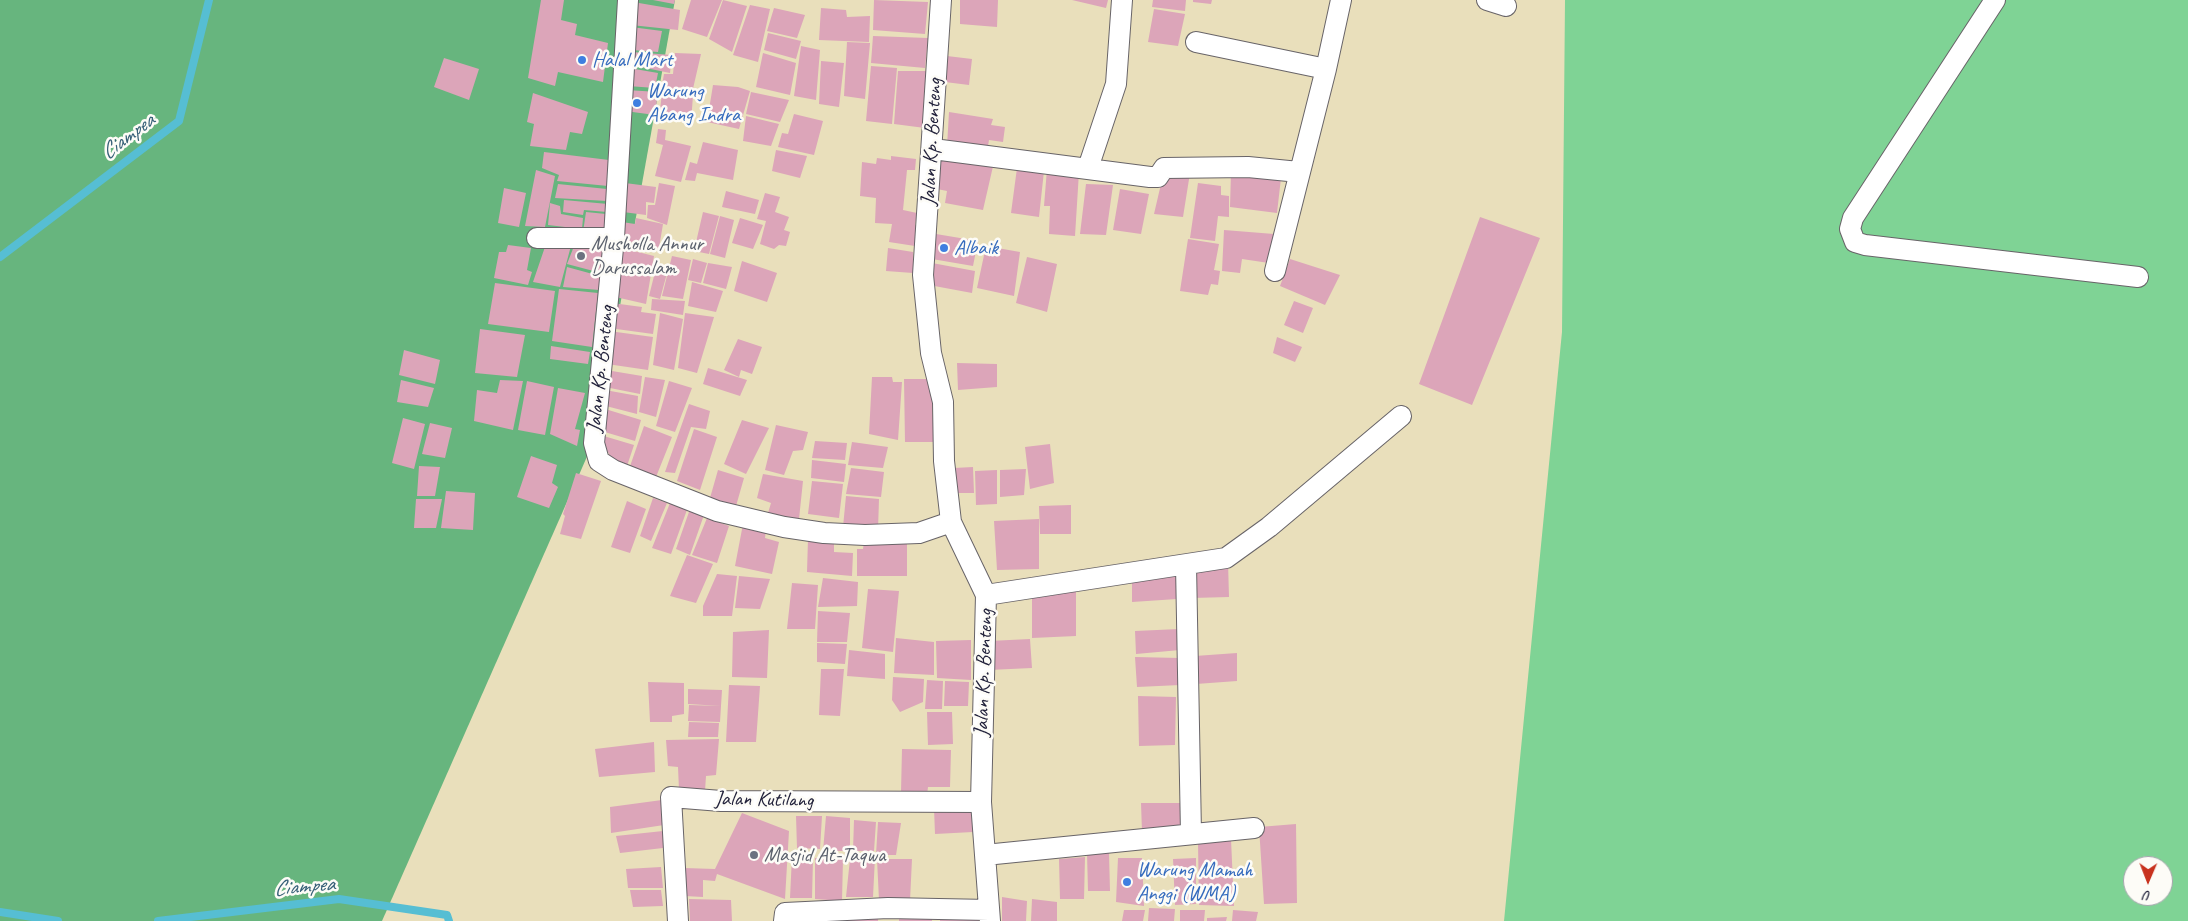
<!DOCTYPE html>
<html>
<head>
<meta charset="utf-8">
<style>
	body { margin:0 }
	#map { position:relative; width:2188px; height:921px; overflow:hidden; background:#e9dfbb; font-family:Caveat,sans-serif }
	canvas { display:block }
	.north { position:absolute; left:2123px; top:856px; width:50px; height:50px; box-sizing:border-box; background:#fdfcf7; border:1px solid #a5a5ac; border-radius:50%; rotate:181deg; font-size:14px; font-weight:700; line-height:20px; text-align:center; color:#22223b }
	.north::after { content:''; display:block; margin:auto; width:18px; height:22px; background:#c8321e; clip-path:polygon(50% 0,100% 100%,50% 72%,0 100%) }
</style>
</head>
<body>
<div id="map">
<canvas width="2188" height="921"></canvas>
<div class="north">U</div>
</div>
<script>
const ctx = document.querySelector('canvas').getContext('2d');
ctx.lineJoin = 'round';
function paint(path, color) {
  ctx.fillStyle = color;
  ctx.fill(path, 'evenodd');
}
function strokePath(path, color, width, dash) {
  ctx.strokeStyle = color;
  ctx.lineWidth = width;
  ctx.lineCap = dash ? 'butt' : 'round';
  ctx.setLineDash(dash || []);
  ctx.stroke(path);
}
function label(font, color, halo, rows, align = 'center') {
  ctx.font = font + ' Caveat,sans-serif';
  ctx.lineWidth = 5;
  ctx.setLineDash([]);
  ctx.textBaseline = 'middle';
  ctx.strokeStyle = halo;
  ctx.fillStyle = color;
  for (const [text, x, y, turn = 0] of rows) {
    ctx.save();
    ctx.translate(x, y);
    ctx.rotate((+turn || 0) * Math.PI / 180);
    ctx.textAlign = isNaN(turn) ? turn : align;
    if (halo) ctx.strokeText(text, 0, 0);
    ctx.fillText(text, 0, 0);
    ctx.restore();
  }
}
const green = new Path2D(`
	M1565 0H2188V921H1504L1562 332ZM2133 866H2163V896H2133Z`);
const forest = new Path2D(`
	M0 0H675L597 434 382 921H0Z`);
const stream = new Path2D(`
	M0 257 179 121 209 0
	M0 912 58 921
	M158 921 339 899 447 915 449 921`);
const building = new Path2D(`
	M541 0H564L561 20 577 24 575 35 608 43 603 82 558 72 555 86 528 78Z
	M653 0H675L674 4Z
	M691 0H722L707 37 682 29Z
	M723 0 747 6 732 52 709 39Z
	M874 0 928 2 925 34 873 30Z
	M960 0H998L997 27 960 24Z
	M1072 0H1108L1106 8Z
	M1153 0H1186L1185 11 1152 7Z
	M1193 0H1212L1211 4 1193 2Z
	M633 2 680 10 678 30 631 25Z
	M750 5 770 9 758 62 733 55Z
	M774 8 805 15 797 38 767 31Z
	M821 8 846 10 847 17 870 16 869 42 819 40Z
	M1154 9 1185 14 1178 46 1148 42Z
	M631 27 662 31 658 52 632 50Z
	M768 33 801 41 796 59 764 50Z
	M873 36 928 38 925 68 871 63Z
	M847 42 870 43 865 99 844 96Z
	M801 46 820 50 816 100 794 96Z
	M632 52 672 55 670 73 631 65Z
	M675 53 701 54 692 93 661 91 664 74H673Z
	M763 53 796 63 790 95 756 87Z
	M947 56 972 59 969 85 945 82Z
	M444 58 479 69 469 100 434 87Z
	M821 61 844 63 839 107 819 104Z
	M871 66 897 68 892 124 866 121Z
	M629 68 658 73 655 88 628 86Z
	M898 71H930L925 128 894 124Z
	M713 85 738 87 750 91 739 129 707 122Z
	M627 90 658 92 655 115 625 111Z
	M751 92 789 100 780 122 746 114Z
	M533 93 588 112 582 134 570 132 566 150 530 146 534 124 527 122Z
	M662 93 693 95 691 123 659 118Z
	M949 112 993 119 991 125 1005 127 1003 142 989 140 987 152 947 147Z
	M794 114 823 121 814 155 778 147 782 133 788 134Z
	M746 116 779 124 771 146 743 141Z
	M658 129 666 130 665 140 691 146 681 182 655 176 663 145 656 143Z
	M703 142 738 150 733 180 697 173 695 181 685 180 690 162 697 164Z
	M776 150 807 156 800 178 772 171Z
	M544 152 609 160 608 186 557 181 559 175 542 168Z
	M941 154 994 162 983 210 945 203 947 191 937 189Z
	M891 156 916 159 915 170H907L903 210 917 213 915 225 919 226 915 246 889 242 892 224 875 223 876 198 860 196 862 162 876 164 877 158 891 160Z
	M1017 168 1044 171 1039 217 1011 213Z
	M1047 169 1079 172 1075 236 1049 234 1050 206H1044Z
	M536 170 555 176 545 227 525 226Z
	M1164 171 1190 173 1183 217 1154 214Z
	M1231 172 1281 178 1277 213 1230 207Z
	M625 183 656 187 654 203 646 202V215L623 212Z
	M659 183 675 186 667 225 647 218 648 205H655Z
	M1198 183 1221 186V195L1229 196V217L1218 216 1215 241 1190 238Z
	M558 184 607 189V201L555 198Z
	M1086 184 1113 185 1106 235 1080 234Z
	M504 188 526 193 519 227 498 223Z
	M1120 189 1149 194 1141 234 1113 230Z
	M726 191 759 200 755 214 722 207Z
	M765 193 780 197 775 212 789 217 784 230 790 232 786 246 779 245 774 249 760 244 766 221 757 219Z
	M564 200 608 204 607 212 584 210 583 215 563 212Z
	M550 203 560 206 561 214 583 218 582 229 548 225Z
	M586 212 606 214 603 235 583 232Z
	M703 212 719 216 709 254 694 251Z
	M720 216 734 220 725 258 710 254Z
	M1480 217 1540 238 1472 405 1419 384Z
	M636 218 663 224 659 248 618 240 622 222 635 224Z
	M740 218 763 225 753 249 732 243Z
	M1224 230 1274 234 1269 263 1242 259 1240 273 1222 271Z
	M936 234 978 241 973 266 932 259Z
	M1188 239 1219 244 1214 270 1220 271 1218 285 1211 284 1208 295 1180 291Z
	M547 241 572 242 560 287 533 282Z
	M576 241H604L601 273 567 264Z
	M508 245 531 248 527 270 532 272 528 285 494 278 499 252H506Z
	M986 246 1020 252 1014 296 977 288Z
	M618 247 654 256 646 304 611 296Z
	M888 248 913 252V273L886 271Z
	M672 256 691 260 683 299 662 296Z
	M1027 257 1057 264 1047 312 1016 303Z
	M693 259 707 263 701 283 688 280Z
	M1290 259 1340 275 1325 305 1280 286Z
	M742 261 777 273 767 302 734 291Z
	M708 263 732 267 726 289 703 283Z
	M932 263 975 271 972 293 929 285Z
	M657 264 669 266 660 299 649 296Z
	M567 267 600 276 599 290 563 287Z
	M692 282 723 291 716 312 688 306Z
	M495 283 555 291 549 332 488 324Z
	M559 289 598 293 592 347 552 341Z
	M652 299 685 301 683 315 651 310Z
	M1294 301 1313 308 1303 333 1284 325Z
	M612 303 642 307 641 312 656 314 653 334 609 328Z
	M660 313 683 319 674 370 653 365Z
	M685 313 714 317 697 373 678 368Z
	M480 329 525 335 517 377 475 373Z
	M609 331 653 337 648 370 607 364Z
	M1277 337 1302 347 1295 362 1273 353Z
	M738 339 762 347 752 374 741 370 739 377 724 370Z
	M551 346 590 352 588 364 550 359Z
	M404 350 440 360 435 384 399 375Z
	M957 363 997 364V387L958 390Z
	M708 368 747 380 740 396 703 384Z
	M606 370 642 376 640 394 605 387Z
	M645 377 665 380 656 417 639 412Z
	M872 377H892L893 382H902L898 440 869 434Z
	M904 379H931L934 442H905Z
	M401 380 434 388 428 407 397 402Z
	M500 380 523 381 513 430 474 421 477 390 497 393Z
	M527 381 554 387 545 435 518 430Z
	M669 381 692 388 675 432 656 426Z
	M558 388 585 393 575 429 580 430 577 446 550 434Z
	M605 390 638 396 637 414 602 405Z
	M689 404 710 411 706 429 691 427 675 473 665 472Z
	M602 408 641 420 635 441 598 430Z
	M403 418 425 424 414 469 392 463Z
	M742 420 769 428 746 474 724 464Z
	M430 423 452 428 445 458 422 454Z
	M776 425 808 432 803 450 793 451 784 475 765 470Z
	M644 426 672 437 654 482 628 472Z
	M694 429 717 437 700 490 677 481Z
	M597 434 634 445 625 472 609 464V453L599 450Z
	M815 441 847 443 845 460 812 458Z
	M852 442 888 447 883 468 848 465Z
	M1050 444 1054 483 1030 489 1025 447Z
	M531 456 557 465 552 483 558 487 549 508 517 497Z
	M812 460 846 464 844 482 811 478Z
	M419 466 440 467 435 496H417Z
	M973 467 974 493H955L954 468Z
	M851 468 884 472 881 497 846 494Z
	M1026 469 1024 495 1000 497V470Z
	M718 470 744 478 736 506 710 498Z
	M997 470V504L976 505 975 471Z
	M576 473 601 481 581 539 560 534 565 516 563 514Z
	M763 474 803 481 799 519 768 513 771 503 757 498Z
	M812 481 843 484 839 518 808 514Z
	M446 491 475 493 473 530 441 528Z
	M846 496 879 499 878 530 843 527Z
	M653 498 667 503 651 541 640 536Z
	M416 499H442L436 528H414Z
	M627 501 646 509 630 553 611 547Z
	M670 503 688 507 671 554 652 548Z
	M1071 505V534H1040L1039 506Z
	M690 509 705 512 690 555 676 549Z
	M707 518 729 526 717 563 692 555Z
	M1039 519V569L997 570 994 521Z
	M743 524 766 530 765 538 779 542 772 574 735 566Z
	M808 539 834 542V552L853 553 852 576 807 572Z
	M907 541V576H857V549H863L864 542Z
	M687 555 713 564 696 603 670 596Z
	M1228 562 1229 597 1192 598 1190 569Z
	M1178 570 1177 599 1132 602V576Z
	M717 574 737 576 732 616H703V606Z
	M739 576 770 579 760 609 735 608Z
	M823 578 858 582 857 606 818 607Z
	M792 583 818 585 815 629H787Z
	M1076 585V636L1032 638V591Z
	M868 589 899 591 893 652 862 648Z
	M818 611 850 613 847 642H817Z
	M1179 629 1180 650 1136 654 1135 631Z
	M769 630 767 678 732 677 733 632Z
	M896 638 934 642V675L894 673Z
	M1030 639 1032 668 989 670V641Z
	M971 640V680L937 678 936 641Z
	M817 643 847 644 845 664 817 662Z
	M849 650 885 654V679L847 676Z
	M1237 653V681L1196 684 1195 656Z
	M1135 657 1180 658V685L1137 687Z
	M821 669H844L840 716 819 715Z
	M893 677 924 679 923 702 900 712 892 700Z
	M927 680 943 681 942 709H925Z
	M945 681 969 682 968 706H944Z
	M648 682 684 683V714L672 716V722H650Z
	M729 685 760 686 756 742H726Z
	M688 689 722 690 721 706 688 704Z
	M1138 696 1176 697 1175 745 1139 746Z
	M689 705 721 706 720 722 688 721Z
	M927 712H952L953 744 928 745Z
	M689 722 719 723 718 737H688Z
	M719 739 716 775 706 776 705 791 679 790 678 767 668 766 666 740Z
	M654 742 655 772 599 777 595 749Z
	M902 749 951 750 950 787H928L927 795 901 792Z
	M662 800 664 825 611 833 610 807Z
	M1141 803H1185L1186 829 1142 832Z
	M934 808H971L973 832 935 834Z
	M742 813 789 831 785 899 717 874 715 881 703 880V897L685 896 684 868 715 869Z
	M796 816H822L820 849 797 848Z
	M826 816 850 818V851H823Z
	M854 820 876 822 874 851H853Z
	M878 822 901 823 896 855H876Z
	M1296 824 1297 903 1264 904 1259 827Z
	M663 831V848L620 853 616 836Z
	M1231 839 1234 906 1199 905 1198 842Z
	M1087 853H1109L1110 891H1088Z
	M792 856 813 859 812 898H790Z
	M875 857 873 897H846L850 859Z
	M1085 857 1084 899H1060L1059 859Z
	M815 858H843L842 901 815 899Z
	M1118 858H1142L1144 906 1116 902Z
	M1196 858V904L1175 905 1173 859Z
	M877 859H912L910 901 879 900Z
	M661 867 663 888H628L626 869Z
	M630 890H661L663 906 633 907Z
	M1002 897 1027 901 1026 921H1002Z
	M689 899 731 900 732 921H690Z
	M1032 899 1057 902V921H1031Z
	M1149 908 1175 909 1174 921H1148Z
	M1124 910H1145L1143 921H1122Z
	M1180 910H1205L1204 921H1180Z
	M1233 910 1258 912 1256 921H1232Z
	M940 916 979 917V921H940Z
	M932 917V921H899V918Z
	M1227 917 1226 921H1207V918Z
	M827 918H878V921H827Z`);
const street = new Path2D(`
	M628 0 614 238 594 443 599 461 613 470 717 511 784 527 824 533 865 535 919 533 951 522
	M941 0 923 275 931 353 943 402 944 461 951 522 986 595 981 802 990 921
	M1487 0 1506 6
	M1995 0 1853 218 1850 229 1855 242 1865 245 2138 277
	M1196 42 1326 69
	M933 149 1150 177H1158L1164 168 1248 167 1299 172
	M1088 168 1116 84 1122 0
	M537 238H614
	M1275 271 1326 69 1341 0
	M1186 565 1191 834
	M986 595 1226 558 1269 527 1401 416
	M985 855 1254 828
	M678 921 671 797 721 801 981 802
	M784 921 785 913 888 908 989 910`);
const markers = [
	[582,60,5,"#3f7fe0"],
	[637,103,5,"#3f7fe0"],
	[944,248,5,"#3f7fe0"],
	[581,256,5,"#6b7280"],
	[754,855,5,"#6b7280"],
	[1127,882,5,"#3f7fe0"]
];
const shopNames = [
	["Halal Mart",592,60],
	["Warung",647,91],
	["Abang Indra",647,115],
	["Albaik",954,248],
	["Warung Mamah",1137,870],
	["Anggi (WMA)",1137,894]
];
const streetNames = [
	["Jalan Kp. Benteng",932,142,-87],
	["Jalan Kp. Benteng",601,369,-84],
	["Jalan Kp. Benteng",984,673,-88],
	["Jalan Kutilang",764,800,1]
];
const worshipNames = [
	["Musholla Annur",591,244],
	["Darussalam",591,268],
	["Masjid At-Taqwa",764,855]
];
const waterNames = [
	["Ciampea",128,137,-37],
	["Ciampea",304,887,-5]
];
paint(green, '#7fd395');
paint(forest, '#67b57e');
strokePath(stream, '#56bed3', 8);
paint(building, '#dca5b9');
strokePath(street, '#686468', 22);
strokePath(street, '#fff', 20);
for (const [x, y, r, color] of markers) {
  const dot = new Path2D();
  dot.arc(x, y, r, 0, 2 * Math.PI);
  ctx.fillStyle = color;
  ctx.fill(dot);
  strokePath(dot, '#fdfcf7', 2);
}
label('21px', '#366cbe', '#fdfcf7', shopNames, 'left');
label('21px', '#22223b', '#fdfcf7', streetNames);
label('21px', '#5b616d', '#fdfcf7', worshipNames, 'left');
label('italic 22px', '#376078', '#fdfcf7', waterNames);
</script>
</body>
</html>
